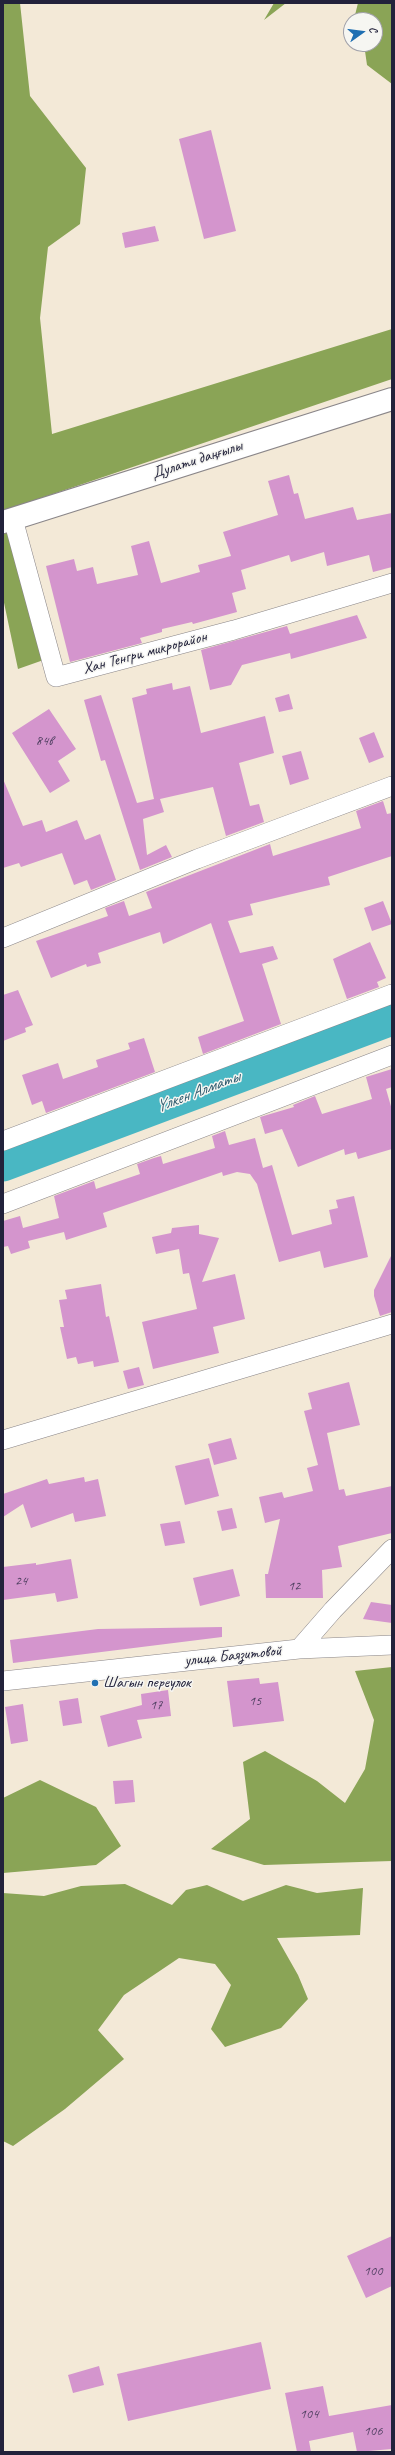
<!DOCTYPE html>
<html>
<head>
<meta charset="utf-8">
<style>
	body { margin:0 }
	#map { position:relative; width:395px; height:2455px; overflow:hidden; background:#f3e9d7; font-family:Caveat,sans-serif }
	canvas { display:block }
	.frame { position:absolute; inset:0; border:4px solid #22223b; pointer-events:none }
	.north { position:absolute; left:343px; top:12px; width:40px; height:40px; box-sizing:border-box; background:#f6f6f2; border:1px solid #a1a1a9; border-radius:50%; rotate:76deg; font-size:11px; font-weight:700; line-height:16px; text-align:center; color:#22223b }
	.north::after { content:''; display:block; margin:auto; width:14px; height:18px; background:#1f6fb2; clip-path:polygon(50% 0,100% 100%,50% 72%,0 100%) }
</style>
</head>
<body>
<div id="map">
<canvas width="395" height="2455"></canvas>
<div class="frame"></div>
<div class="north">С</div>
</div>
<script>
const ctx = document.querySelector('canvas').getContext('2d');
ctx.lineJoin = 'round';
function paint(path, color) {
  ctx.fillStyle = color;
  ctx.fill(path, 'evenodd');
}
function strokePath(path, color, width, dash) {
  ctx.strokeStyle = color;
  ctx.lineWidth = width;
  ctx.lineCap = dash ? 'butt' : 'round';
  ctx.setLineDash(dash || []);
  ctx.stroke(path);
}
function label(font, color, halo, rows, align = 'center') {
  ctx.font = font + ' Caveat,sans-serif';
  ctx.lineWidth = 3;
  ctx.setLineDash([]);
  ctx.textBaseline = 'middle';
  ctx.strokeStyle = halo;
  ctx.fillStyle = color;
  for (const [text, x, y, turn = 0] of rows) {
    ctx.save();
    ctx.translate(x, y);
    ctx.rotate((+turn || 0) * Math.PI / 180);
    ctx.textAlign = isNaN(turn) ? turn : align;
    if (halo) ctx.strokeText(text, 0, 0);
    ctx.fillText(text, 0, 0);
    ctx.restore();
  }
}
const forest = new Path2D(`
	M3 3H20L30 96 86 168 80 224 48 247 40 318 52 434 392 329V379L3 511Z
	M274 3H286L264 20Z
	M358 3H392V84L367 65 364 44H375V20H356L355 15Z
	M16 528 52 657 18 669 3 598V532Z
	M392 1667V1861L264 1865 211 1849 250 1819 243 1762 265 1751 317 1781 345 1803 365 1769 374 1720 355 1671Z
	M40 1780 96 1807 121 1846 96 1865 3 1873V1798Z
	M125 1884 172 1905 186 1890 207 1885 243 1901 286 1885 317 1893 363 1888 360 1935 277 1938 298 1975 308 1999 281 2028 225 2047 211 2029 231 1985 215 1964 179 1958 124 1995 98 2030 124 2059 65 2109 13 2146 3 2141V1893L44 1896 81 1886Z`);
const river = new Path2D(`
	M3 1165 392 1019`);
const building = new Path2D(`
	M211 130 236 231 204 239 179 139Z
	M155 226 159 241 125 248 122 233Z
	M289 475 294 494 298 493 305 519 353 507 357 520 392 513V567L373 572 369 555 327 566 324 552 291 562 289 555 241 570 246 589 232 593 237 612 193 624 192 622 162 629V632L140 638 142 643 70 662 46 566 74 559 77 571 93 567 97 584 138 575 131 546 149 541 161 583 200 572 198 565 231 556 223 532 278 515 268 481Z
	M357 615 367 638 291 659 290 653 242 665 231 685 210 690 201 650 287 626 290 634Z
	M172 683 173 690 190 686 201 733 265 716 274 753 239 763 250 806 259 804 264 822 226 836 213 787 160 799 164 812 143 819 147 855 166 845 172 857 140 870 105 760 101 761 84 700 101 695 137 803 154 799 132 698 147 694 146 689Z
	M289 694 293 709 279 712 275 698Z
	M49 709 76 749 58 761 70 781 50 793 12 733Z
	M374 732 384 757 369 763 359 738Z
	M301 751 309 779 290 785 282 756Z
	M3 779 23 826 42 820 46 832 77 820 85 840 100 834 116 880 91 890 87 880 74 885 62 853 21 867 19 863 3 868Z
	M383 801 387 814 392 813V856L328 877 330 885 250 904 253 915 228 921 240 953 273 946 278 959 262 964 281 1024 203 1054 198 1037 244 1021 211 923 163 944 160 932 98 953 101 963 87 967 86 964 51 978 36 941 108 916 105 908 124 901 129 916 152 908 146 892 270 844 273 856 361 828 356 811Z
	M383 901 392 924 372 931 364 908Z
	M370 942 386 978 377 982 379 987 347 999 333 959Z
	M18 990 33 1025 25 1028 26 1032 3 1041V995Z
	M144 1038 155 1072 46 1113 42 1101 32 1105 22 1075 58 1063 63 1079 98 1067 96 1060 130 1049 128 1043Z
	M392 1069V1087L386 1089 392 1110V1149L358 1159 356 1152 345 1155 344 1149 298 1167 282 1129 265 1134 260 1117 294 1107 293 1105 315 1096 322 1114 372 1099 366 1077Z
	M225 1131 229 1145 255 1138 263 1168 272 1165 292 1235 332 1224 329 1210 338 1208 336 1200 354 1196 368 1257 324 1268 320 1251 279 1262 257 1184 250 1174 237 1172 223 1176 222 1172 103 1213 107 1227 66 1240 64 1232 28 1241 30 1248 11 1254 8 1246 3 1247V1221L20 1216 23 1228 59 1218 54 1196 94 1181 96 1189 140 1174 137 1164 154 1158 161 1156 163 1164 215 1148 212 1136Z
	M199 1225V1234L219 1238 202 1282 235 1274 245 1319 213 1327 219 1353 153 1369 142 1322 197 1309 189 1273 183 1274 179 1249 156 1254 152 1237 171 1233 172 1228Z
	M392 1254V1312L380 1316 374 1296V1290Z
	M101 1284 106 1317 109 1316 119 1362 94 1367 93 1361 78 1364 76 1357 67 1359 60 1327H64L59 1300 67 1299 65 1290Z
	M139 1367 144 1385 128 1389 123 1371Z
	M349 1382 360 1425 327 1433 339 1490 344 1489 346 1496 392 1486V1533L338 1546 342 1567 322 1570 323 1598H266L265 1574H268L280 1519 265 1523 259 1497 282 1492 284 1498 313 1491 307 1468 318 1465 304 1411 312 1409 308 1393Z
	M231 1438 237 1459 214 1465 208 1444Z
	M209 1458 219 1496 185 1505 175 1466Z
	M84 1477 85 1482 98 1479 106 1516 75 1522 73 1513 31 1528 23 1504 3 1517V1494L47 1479 49 1484Z
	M232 1508 237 1528 222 1531 217 1511Z
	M180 1521 185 1543 165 1546 160 1524Z
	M71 1559 78 1598 57 1602 55 1593 3 1600V1567L36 1563V1565Z
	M233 1569 240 1596 200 1606 193 1578Z
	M371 1602 392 1605V1623L363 1619Z
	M222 1627V1637L13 1663 10 1640 98 1629Z
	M259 1678 260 1684 278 1682 284 1721 233 1727 227 1681Z
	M168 1690 171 1716 137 1720 142 1738 108 1747 100 1716 142 1705 141 1694Z
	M78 1698 82 1723 63 1726 59 1701Z
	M23 1704 28 1741 11 1744 5 1707Z
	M133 1780 135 1802 115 1804 113 1781Z
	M392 2236V2286L366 2298 347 2256Z
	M261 2342 271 2389 128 2421 117 2374Z
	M99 2366 104 2385 73 2393 68 2375Z
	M323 2386 329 2416 392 2405V2449L357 2452 353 2432 309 2441 311 2452H297L285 2393Z`);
const minor = new Path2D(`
	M13 519 56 677 234 630 392 583
	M3 938 197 859 392 786
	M3 1141 392 994
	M3 1204 392 1055
	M3 1440 392 1324
	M299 1649 333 1610 392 1549
	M3 1681 299 1649 392 1645`);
const major = new Path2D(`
	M3 522 392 399`);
const markers = [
	[95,1683,4,"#1f6fb2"]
];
const numberNames = [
	["84в",44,741],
	["24",21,1581],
	["12",294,1586],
	["15",255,1701],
	["17",156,1705],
	["100",373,2271],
	["104",309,2414],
	["106",373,2431]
];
const streetNames = [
	["Дулати даңғылы",197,460,-18],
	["Хан Тенгри микрорайон",145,653,-15],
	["улица Баязитовой",233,1656,-6]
];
const poiNames = [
	["Шагын переулок",103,1683]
];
const waterNames = [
	["Үлкен Алматы",198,1092,-21]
];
paint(forest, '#8aa456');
strokePath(river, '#49b7c3', 33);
paint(building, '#d495cd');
strokePath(minor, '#8a8689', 20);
strokePath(major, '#8a8689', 24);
strokePath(minor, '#fff', 19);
strokePath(major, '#fff', 22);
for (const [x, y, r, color] of markers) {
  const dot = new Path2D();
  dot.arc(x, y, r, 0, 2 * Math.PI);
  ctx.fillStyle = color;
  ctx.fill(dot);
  strokePath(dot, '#f6f6f2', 1.5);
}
label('14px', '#4e3f60', null, numberNames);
label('16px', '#22223b', '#f6f6f2', streetNames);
label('16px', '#22223b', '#f6f6f2', poiNames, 'left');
label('italic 17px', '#325e71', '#f6f6f2', waterNames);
</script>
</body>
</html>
